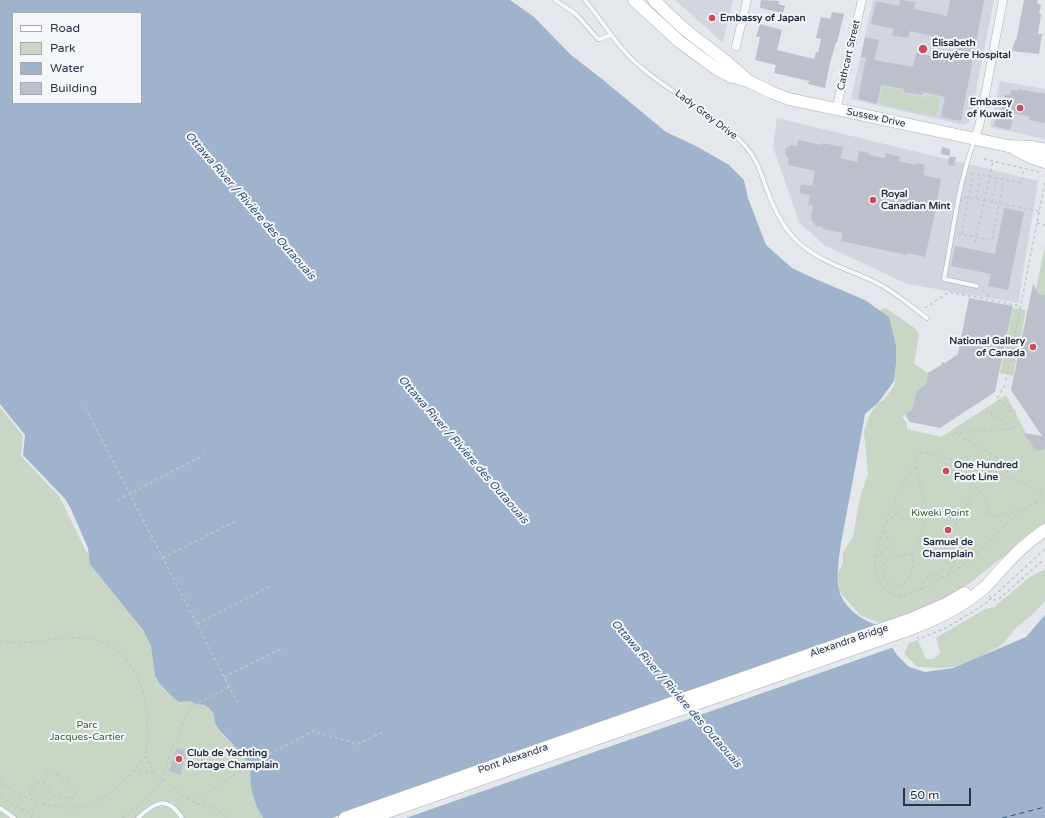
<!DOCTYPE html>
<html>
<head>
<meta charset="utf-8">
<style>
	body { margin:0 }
	#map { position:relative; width:1045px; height:818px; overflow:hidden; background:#e4e7ec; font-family:"Varela Round",sans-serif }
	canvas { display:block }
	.legend { position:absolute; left:12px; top:12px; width:130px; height:92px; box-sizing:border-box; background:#f4f6f9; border:1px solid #a4a8b1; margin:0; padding:5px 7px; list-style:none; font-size:12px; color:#2b3445 }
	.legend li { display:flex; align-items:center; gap:8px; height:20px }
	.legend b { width:20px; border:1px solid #a4a8b1 }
	.scale { position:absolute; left:903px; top:788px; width:68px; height:18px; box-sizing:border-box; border:2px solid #2b3445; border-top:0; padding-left:5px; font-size:12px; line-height:14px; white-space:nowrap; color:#2b3445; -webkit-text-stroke:3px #f4f6f9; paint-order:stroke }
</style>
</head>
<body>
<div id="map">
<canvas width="1045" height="818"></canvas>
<ul class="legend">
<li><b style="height:5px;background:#fff"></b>Road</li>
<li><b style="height:11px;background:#c9d6c5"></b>Park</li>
<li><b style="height:11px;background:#9fb4cc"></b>Water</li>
<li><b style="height:11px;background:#bbc0ca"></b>Building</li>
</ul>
<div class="scale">50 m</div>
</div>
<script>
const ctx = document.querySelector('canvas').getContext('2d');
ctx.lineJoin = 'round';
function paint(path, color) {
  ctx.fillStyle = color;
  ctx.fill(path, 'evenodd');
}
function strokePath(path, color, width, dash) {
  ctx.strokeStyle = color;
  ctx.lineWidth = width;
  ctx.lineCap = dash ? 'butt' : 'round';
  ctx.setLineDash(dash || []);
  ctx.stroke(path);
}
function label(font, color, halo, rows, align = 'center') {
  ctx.font = font + ' "Varela Round",sans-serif';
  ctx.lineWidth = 4;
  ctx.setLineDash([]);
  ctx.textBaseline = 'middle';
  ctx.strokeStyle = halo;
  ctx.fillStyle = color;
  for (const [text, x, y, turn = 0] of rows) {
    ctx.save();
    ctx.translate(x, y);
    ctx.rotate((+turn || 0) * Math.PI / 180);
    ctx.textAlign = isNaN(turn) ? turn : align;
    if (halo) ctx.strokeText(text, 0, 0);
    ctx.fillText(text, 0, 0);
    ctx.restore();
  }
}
const built = new Path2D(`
	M675 0H733L723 43Z
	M873 0H994L970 121 964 125 851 99Z
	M1000 81 1045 89V139L990 127Z
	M777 118 1038 181 1018 303 907 284 824 245 799 222 773 147Z`);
const green = new Path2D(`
	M882 87 901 90V93L925 98 927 96 940 98 936 116 879 104Z
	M1045 246V295L1039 294 1036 289Z
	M886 308 916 329 919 335 914 364 928 373 926 384 916 391 912 410 902 416 907 424V429L941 437 1006 395 1035 450 1039 451 1045 448V524L953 596 882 624 860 615 839 591 838 573 843 563V552L853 537 860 497 868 474 864 431 870 414 878 403 883 401 894 386 895 378 887 326 880 314V310Z
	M1013 308 1026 310 1013 376 1000 373Z
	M0 407 23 436 21 456 59 496 85 549 137 623C143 630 149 638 151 647 155 658 155 674 160 684 166 695 178 703 191 701 197 706 205 704 211 709 216 715 215 723 219 729 224 738 234 745 241 752 245 757 248 763 251 768 248 785 254 804 263 818H0Z
	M1045 569V601L1034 613 1016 628 1003 644 973 661 953 667 939 668 918 667 904 654 909 643 918 640 925 658C931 661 937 658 940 652L936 638 985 609 994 607 1030 577Z`);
const water = new Path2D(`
	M0 0H510L534 17 571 55 602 79 666 132 696 146 729 165 744 180 748 198 766 245 792 268 813 278 865 300 889 317 896 346V362L894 381 878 403 865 414C859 449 852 483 846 517 842 538 835 570 839 590 843 607 862 621 878 625L897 655 909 667 925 672 953 668 1026 637 1045 615V818H263C254 804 248 785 251 768L242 754 220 731 215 723 214 714 209 708 204 705 195 704 191 701 179 702 169 694 160 684 155 676 151 646 143 630 90 564 88 548 70 507 65 499 23 455 25 435 0 404ZM13 13H141V103H13Z`);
const pier = new Path2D(`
	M881 626 894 647 406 818H332Z`);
const ferry = new Path2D(`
	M1002 818 1045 807`);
const building = new Path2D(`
	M761 0 779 1 778 4 785 6 783 13 760 8Z
	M900 0 915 2 914 9 947 16 950 0H984L961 121 941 117 945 97 923 92 922 95 903 92 904 89 881 85 877 104 858 99 866 58 861 57 865 37 879 40 874 60 913 67 916 53 953 61 957 42 910 31 908 38 892 35 894 29 871 24 876 1 899 6Z
	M1024 0H1038L1037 4H1041L1039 14H1041L1038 34H1042L1039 54 1012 51 1015 40 1016 41Z
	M832 12 844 14 837 42H836L830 63 825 88 808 84 809 81 774 73 776 65 755 60 760 37H756L760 24 782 30 777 50 814 59 816 52 818 53 821 39 816 38 821 17 830 19Z
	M1018 89 1045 94V123L1029 120 1030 117 1014 113 1010 130 994 126 997 111 1001 112 1005 94 1010 95 1011 90 1018 91Z
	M798 140 822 145V143L843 147 840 158 857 162 859 151 869 153V155L885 158 886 153 900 157 899 161 915 165 916 163 925 165 923 175 941 179 936 205 938 206 935 213 925 257 907 253V255L841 241 843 233 823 229V227L816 226 811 219 813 206 808 205 810 195 799 193 801 184 812 186 815 171 788 165 789 160 785 154 786 148 791 145 797 146Z
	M942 147 950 149V156L941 154Z
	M949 157H956L954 166 948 165Z
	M1004 208 1024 212 1008 290 988 286 991 274 951 266 955 246 995 254Z
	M1033 284 1039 294 1045 295V448L1039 451 1035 450 1024 433 1042 436 1011 390Z
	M969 298 1013 306 995 392 940 428 910 422 905 414 912 410 916 391 926 384 928 373 941 365 942 362 945 363 958 354Z
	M177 748 187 751 180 775 169 771Z`);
const path = new Path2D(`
	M984 159 1039 172
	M971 173 1021 183 1024 168
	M965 197 1039 211
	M976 198 981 175
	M992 202 997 178
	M1037 223 1045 225
	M958 234 992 240 1004 180
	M962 234 973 173
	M975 242 993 161
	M982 290 989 297 988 300
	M925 308 949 292 1021 306
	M1006 380 1045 182
	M1005 385 997 399 1015 411 986 412 1017 428 955 433 1011 466 1005 476
	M85 407 237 702
	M916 467C899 479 873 549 875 570 876 578 881 586 887 591 891 594 895 597 900 596 910 595 920 590 929 586 946 577 963 566 977 553 1002 531 1011 512 1045 499
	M118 500 204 455
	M886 522 897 513 895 502
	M919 540C926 539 936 540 944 538 954 535 967 504 972 495 977 492 980 491 984 495L988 512 994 516 1023 509
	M912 554C916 569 908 594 888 582L884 575V564L891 558 912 554C920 537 927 519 924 500 922 489 910 460 920 453L923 452 935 455 995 472 1045 492
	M163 558 238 520
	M876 558 889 545V542L883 532
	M949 574 955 559 958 557H972
	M920 590C927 574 927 573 944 577
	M989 596 993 600H998L1041 562 1045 561
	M197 624 270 586
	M917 637 919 639 948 627 985 604 1045 549
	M0 641C43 649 90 620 124 657 136 670 143 687 146 704 147 715 148 728 147 740 147 745 145 751 146 755 146 759 149 763 150 766 155 774 186 799 195 803 210 808 215 804 227 818
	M224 677 283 648
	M133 771 155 773
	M0 780 17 794 32 800
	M30 793a10 10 0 1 1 20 0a10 10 0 1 1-20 0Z
	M43 783 48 769 68 781 77 790 74 798 50 796
	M0 797 17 807 42 818
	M194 803 230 777 249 765 313 731 358 744 385 731
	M42 804C53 806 64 809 76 808 106 805 127 777 146 756
	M31 818 37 803
	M122 818 149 796 157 787 163 778 169 756 174 744 178 740 185 717 195 704 229 687`);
const lane = new Path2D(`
	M555 0 576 14 598 39H600L611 35
	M585 0C604 23 619 50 643 69 676 97 717 114 746 147 758 160 761 175 767 190 774 209 783 228 798 242 820 262 848 269 875 282 894 291 910 306 927 318
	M974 141C958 185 953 233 944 279L977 286
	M0 808 14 818
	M138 818C154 803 167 794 182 818`);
const street = new Path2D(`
	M736 46 747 0
	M836 110 862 0
	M974 139 979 127 1003 0`);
const secondary = new Path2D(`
	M634 0 680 42 718 70 730 76 748 81 773 93 789 99 1008 146 1032 147 1045 150
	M654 0C666 12 679 25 693 36 712 50 730 63 747 80
	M1013 148 1030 157 1045 162
	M345 818 911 619 946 604 965 593
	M370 818 913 628C939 618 964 606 985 587 993 579 1000 570 1008 562 1019 550 1032 539 1045 530`);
const markers = [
	[712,18,4,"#d1495b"],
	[923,49,5,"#d1495b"],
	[1020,108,4,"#d1495b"],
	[873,200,4,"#d1495b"],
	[1033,347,4,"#d1495b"],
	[946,471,4,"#d1495b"],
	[948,530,4,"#d1495b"],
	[179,759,4,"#d1495b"]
];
const poiNames = [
	["Embassy of Japan",720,18],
	["Élisabeth",932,43],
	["Bruyère Hospital",932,55],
	["Embassy",1012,102,"right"],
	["of Kuwait",1012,114,"right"],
	["Royal",881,194],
	["Canadian Mint",881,206],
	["National Gallery",1025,341,"right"],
	["of Canada",1025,353,"right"],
	["One Hundred",954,465],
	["Foot Line",954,477],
	["Samuel de",948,542,"center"],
	["Champlain",948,554,"center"],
	["Club de Yachting",187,753],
	["Portage Champlain",187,765]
];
const streetNames = [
	["Cathcart Street",849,55,-77],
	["Lady Grey Drive",706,115,37],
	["Sussex Drive",876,118,12],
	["Alexandra Bridge",849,641,-19],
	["Pont Alexandra",513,759,-19]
];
const parkNames = [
	["Kìwekì Point",940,513],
	["Parc",87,725],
	["Jacques-Cartier",87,737]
];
const waterNames = [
	["Ottawa River / Rivière des Outaouais",250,206,49],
	["Ottawa River / Rivière des Outaouais",463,450,49],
	["Ottawa River / Rivière des Outaouais",676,694,49]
];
paint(built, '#d2d6de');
paint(green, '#c9d6c5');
paint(water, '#9fb4cc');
paint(pier, '#e4e7ec');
strokePath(ferry, '#34527a', 1, [5, 4]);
paint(building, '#bbc0ca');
strokePath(lane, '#a9aeb7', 5);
strokePath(street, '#a9aeb7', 9);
strokePath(secondary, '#a9aeb7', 13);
strokePath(path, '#c2c5cb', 1.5, [3, 3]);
strokePath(lane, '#f7f8fa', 4);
strokePath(street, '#f7f8fa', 8);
strokePath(secondary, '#fff', 12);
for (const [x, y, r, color] of markers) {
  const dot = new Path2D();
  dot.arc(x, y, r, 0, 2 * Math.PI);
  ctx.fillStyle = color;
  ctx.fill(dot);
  strokePath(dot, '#f4f6f9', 1.5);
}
label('bold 10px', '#2b3445', '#f4f6f9', poiNames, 'left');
label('10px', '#2b3445', '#f4f6f9', streetNames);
label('10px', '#3f6138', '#f4f6f9', parkNames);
label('italic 11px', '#34527a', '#f4f6f9', waterNames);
</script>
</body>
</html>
